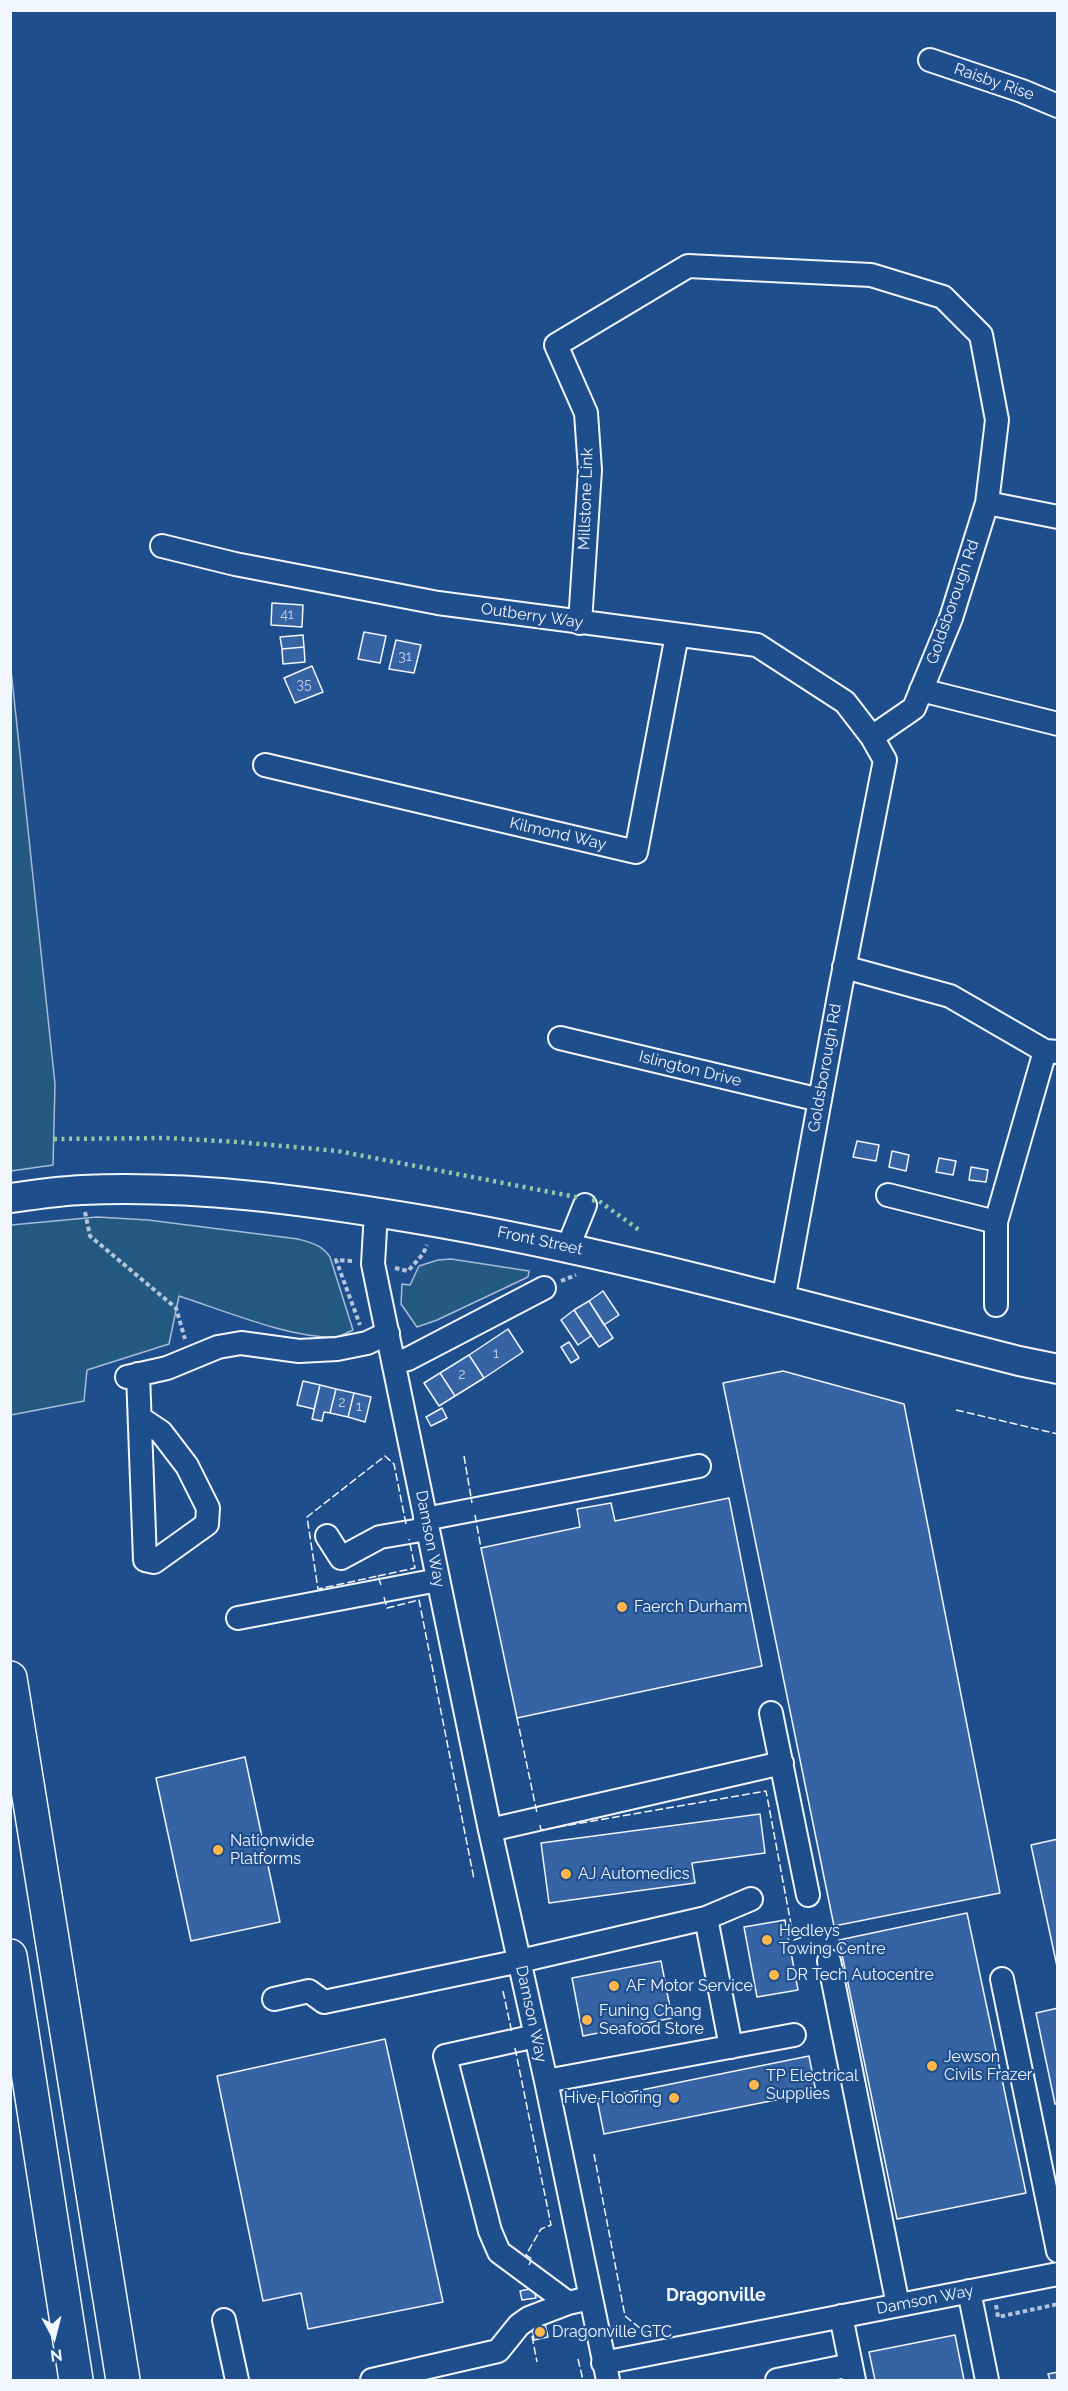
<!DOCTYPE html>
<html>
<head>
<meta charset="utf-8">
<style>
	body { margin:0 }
	#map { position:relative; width:1068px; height:2391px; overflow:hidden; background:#1f4e8c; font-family:Raleway,sans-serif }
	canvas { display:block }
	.frame { position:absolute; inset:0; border:12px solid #f2f6ff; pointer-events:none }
	.north { position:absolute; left:24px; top:2307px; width:60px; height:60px; -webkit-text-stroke:4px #1f4e8c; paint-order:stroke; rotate:173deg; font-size:16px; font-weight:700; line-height:24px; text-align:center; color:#f2f6ff }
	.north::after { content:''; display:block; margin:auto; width:21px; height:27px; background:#f2f6ff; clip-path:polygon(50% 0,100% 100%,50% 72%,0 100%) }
</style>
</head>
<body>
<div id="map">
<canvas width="1068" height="2391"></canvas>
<div class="frame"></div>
<div class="north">N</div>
</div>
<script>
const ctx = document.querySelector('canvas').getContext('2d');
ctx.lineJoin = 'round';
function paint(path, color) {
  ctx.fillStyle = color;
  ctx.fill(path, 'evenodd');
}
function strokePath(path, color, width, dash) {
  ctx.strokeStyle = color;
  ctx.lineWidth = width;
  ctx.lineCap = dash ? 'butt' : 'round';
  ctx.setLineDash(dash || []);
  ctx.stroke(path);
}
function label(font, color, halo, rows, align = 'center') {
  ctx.font = font + ' Raleway,sans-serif';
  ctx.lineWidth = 4.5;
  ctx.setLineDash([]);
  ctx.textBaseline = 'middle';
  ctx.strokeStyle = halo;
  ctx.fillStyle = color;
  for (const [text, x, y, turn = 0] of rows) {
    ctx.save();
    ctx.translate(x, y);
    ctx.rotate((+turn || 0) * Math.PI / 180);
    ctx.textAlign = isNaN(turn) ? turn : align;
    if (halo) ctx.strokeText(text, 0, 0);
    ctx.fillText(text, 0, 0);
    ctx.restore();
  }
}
const green = new Path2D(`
	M10 660 55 1084 53 1165 11 1171Z
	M97 1217 148 1220 298 1239C312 1243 322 1245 330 1257L353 1330C348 1332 342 1336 336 1337 292 1339 222 1310 179 1296L169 1344 87 1370 84 1401 11 1415V1225Z
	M451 1259 529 1271 528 1277 437 1320 417 1327 401 1304 402 1284 410 1285 419 1266 438 1260Z`);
const building = new Path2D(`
	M272 603 303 605 302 627 271 625Z
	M364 632 386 636 380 663 358 659Z
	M303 635 304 647 282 649 280 637Z
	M396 640 421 645 414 673 389 669Z
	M304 647 305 662 283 664 282 649Z
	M312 666 323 692 295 703 284 678Z
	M857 1141 879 1145 876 1161 853 1157Z
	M892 1151 909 1155 906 1171 889 1167Z
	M939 1158 956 1161 953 1175 936 1172Z
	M971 1167 988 1170 986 1182 969 1180Z
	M603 1291 619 1315 604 1325 589 1301Z
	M589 1301 613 1338 599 1347 574 1310Z
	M574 1310 591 1336 578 1345 561 1320Z
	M508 1329 523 1352 484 1378 469 1355Z
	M569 1342 579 1358 571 1363 561 1347Z
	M469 1355 484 1378 455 1396 440 1373Z
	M783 1371 904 1404 1000 1893 834 1926 723 1383Z
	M440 1373 455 1396 439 1406 424 1383Z
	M303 1381 320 1385 314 1409 297 1405Z
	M320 1385 336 1389 330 1413 324 1412 322 1421 312 1419Z
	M336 1389 354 1393 348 1417 330 1413Z
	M354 1393 371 1397 365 1422 348 1417Z
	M442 1408 447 1418 431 1426 426 1417Z
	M729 1498 762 1666 517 1718 481 1548 580 1527 577 1509 611 1503 615 1521Z
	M245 1757 280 1922 191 1941 156 1778Z
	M760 1814 765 1853 692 1863 695 1883 549 1903 541 1843Z
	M1058 1839V1971L1031 1845Z
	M967 1913 1026 2193 897 2219 839 1940Z
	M785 1920 798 1990 757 1997 744 1927Z
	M661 1961 672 2018 583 2036 572 1978Z
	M1058 2008V2104H1055L1036 2013Z
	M385 2039 443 2302 308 2329 301 2293 263 2301 217 2076Z
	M809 2056 816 2092 604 2134 597 2099Z
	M534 2288 536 2298 522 2300 520 2291Z
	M545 2324 548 2337 534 2340 532 2326Z
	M955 2335 964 2380H875L869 2352Z
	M1058 2372V2380H1050L1048 2374Z`);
const path = new Path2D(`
	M85 1212 90 1236 176 1308 185 1339
	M352 1261 336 1260 360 1325
	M395 1268 408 1271 423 1254 427 1245
	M561 1281 576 1275
	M996 2305 998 2317 1058 2304`);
const minor = new Path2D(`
	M930 60 1022 91 1058 106
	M987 503 1058 517
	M162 546 235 564 438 603 757 645 845 702 872 737
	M580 623 590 470 586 413 556 345 688 266 871 275 943 297 981 335 997 420 987 503 951 618 914 708 872 737 885 760 841 985 783 1301
	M921 690 1058 724
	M265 765 636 852 677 635
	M844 967 950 996 1045 1051 1058 1052
	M560 1038 820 1100
	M888 1195 996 1222 1045 1051
	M376 1212 373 1264 490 1830 546 2081 608 2380
	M568 1247 585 1205
	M996 1305V1222
	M394 1363 408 1359 544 1288
	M138 1374 145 1560 154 1562 207 1524 208 1508 187 1466 161 1432 140 1418
	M127 1377 167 1368 218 1347 241 1343 299 1351 337 1349 367 1343 388 1333
	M425 1519 699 1466
	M327 1536 341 1558 380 1537 427 1529
	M238 1618 438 1580
	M771 1713 808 1895
	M490 1830 782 1763
	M706 1918 731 2047
	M829 1961 898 2305
	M1002 1979 1058 2251
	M274 1999 309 1991 324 2002 520 1961 706 1918 751 1899
	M536 2036 445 2056 490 2231 499 2252 568 2303 590 2298
	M546 2081 794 2035
	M969 2291 987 2380
	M841 2316 854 2380
	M224 2320 237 2380
	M603 2363 1058 2274
	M372 2380 498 2351 519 2325 529 2318 568 2303
	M777 2380 851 2365`);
const major = new Path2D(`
	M10 1198C34 1195 58 1191 82 1190 192 1185 303 1200 411 1218 617 1252 817 1310 1019 1361L1058 1369`);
const highway = new Path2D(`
	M10 1678 123 2380
	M10 1956 76 2380`);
const hedge = new Path2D(`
	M54 1139 167 1138 238 1142 338 1151 581 1198
	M592 1200 599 1201 642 1232`);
const fence = new Path2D(`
	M956 1410 1058 1434
	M464 1456 472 1503
	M475 1515 481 1548
	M378 1576 415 1568 409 1539
	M381 1585 378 1576 318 1589 307 1517 385 1456 394 1464 406 1524
	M384 1597 387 1608 419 1600 474 1879
	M517 1718 537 1813
	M540 1825 541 1830 766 1791 794 1940 834 1926
	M503 1991 512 2033
	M515 2048 551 2225 541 2229 526 2255 532 2259 529 2265
	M594 2154 625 2316 646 2333
	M532 2336 537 2362
	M578 2359 583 2380`);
const markers = [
	[622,1607,6,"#ffb74d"],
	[218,1850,6,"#ffb74d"],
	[566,1874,6,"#ffb74d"],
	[767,1940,6,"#ffb74d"],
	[774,1975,6,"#ffb74d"],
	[614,1986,6,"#ffb74d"],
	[587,2020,6,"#ffb74d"],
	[932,2066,6,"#ffb74d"],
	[754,2085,6,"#ffb74d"],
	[674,2098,6,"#ffb74d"],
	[540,2332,6,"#ffb74d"]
];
const numberNames = [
	["41",287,615],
	["31",405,657],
	["35",304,685],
	["1",496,1354],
	["2",462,1375],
	["2",342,1403],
	["1",359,1407]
];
const streetNames = [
	["Raisby Rise",994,82,19],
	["Millstone Link",586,499,-88],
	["Goldsborough Rd",953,602,-71],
	["Outberry Way",532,616,8],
	["Kilmond Way",558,834,13],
	["Goldsborough Rd",825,1068,-80],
	["Islington Drive",690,1069,14],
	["Front Street",540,1241,12],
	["Damson Way",430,1539,79],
	["Damson Way",531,2014,78],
	["Damson Way",925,2300,-11]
];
const poiNames = [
	["Faerch Durham",634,1607],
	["Nationwide",230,1841],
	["Platforms",230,1859],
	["AJ Automedics",578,1874],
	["Hedleys",779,1931],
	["Towing Centre",779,1949],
	["DR Tech Autocentre",786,1975],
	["AF Motor Service",626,1986],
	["Funing Chang",599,2011],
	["Seafood Store",599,2029],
	["Jewson",944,2057],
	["Civils Frazer",944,2075],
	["TP Electrical",766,2076],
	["Supplies",766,2094],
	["Hive Flooring",662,2098,"right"],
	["Dragonville GTC",552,2332]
];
const neighbourhoodNames = [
	["Dragonville",716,2296]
];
paint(green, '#245a82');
strokePath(green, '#a8bbd7', 1.5);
paint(building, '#3563a3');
strokePath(building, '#f2f6ff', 1.5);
strokePath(minor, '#f2f6ff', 26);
strokePath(major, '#f2f6ff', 32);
strokePath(highway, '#f2f6ff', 36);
strokePath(path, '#b3c4dc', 4, [4.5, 3]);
strokePath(minor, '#1f4e8c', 22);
strokePath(major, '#1f4e8c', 28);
strokePath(highway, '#1f4e8c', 33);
strokePath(hedge, '#97c8a6', 4.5, [3, 4.5]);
strokePath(fence, '#f2f6ff', 1.5, [8, 3]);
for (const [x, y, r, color] of markers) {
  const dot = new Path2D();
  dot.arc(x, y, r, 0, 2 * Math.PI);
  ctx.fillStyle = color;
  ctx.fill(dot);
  strokePath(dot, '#1f4e8c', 2);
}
label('14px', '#c3d1e8', null, numberNames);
label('16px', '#f2f6ff', '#1f4e8c', streetNames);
label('16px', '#f2f6ff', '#1f4e8c', poiNames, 'left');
label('bold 18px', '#f2f6ff', '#1f4e8c', neighbourhoodNames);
</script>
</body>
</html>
